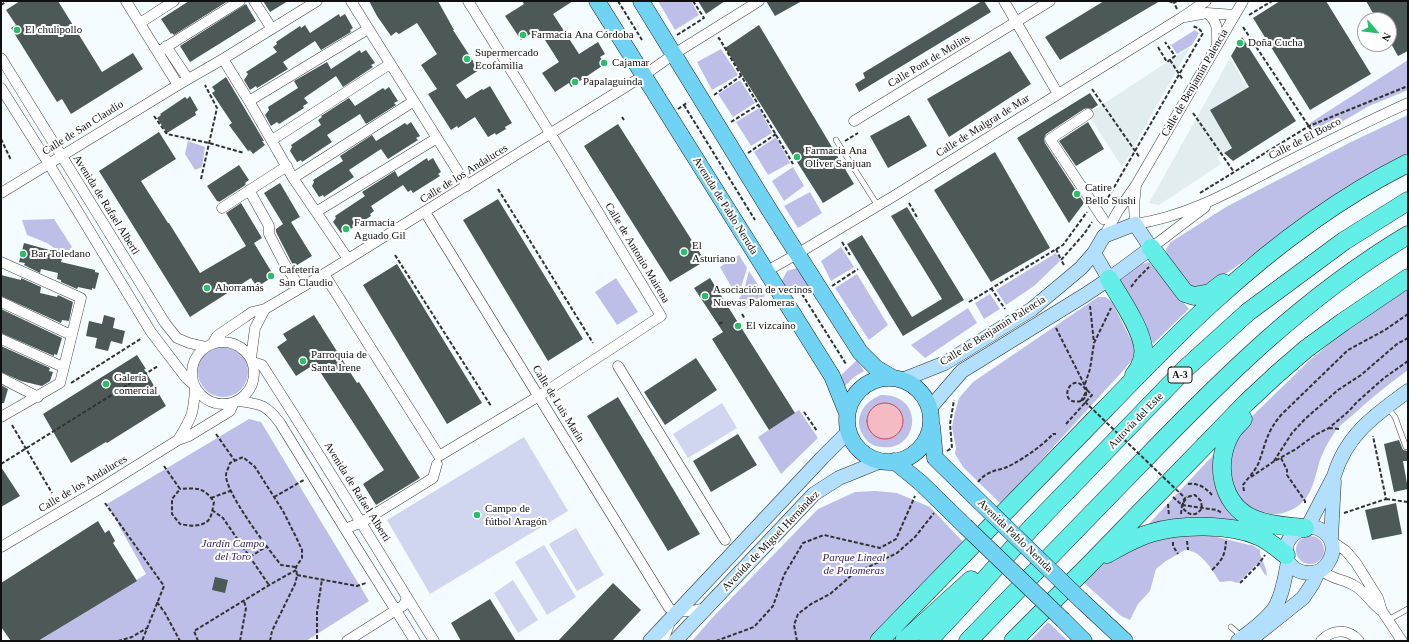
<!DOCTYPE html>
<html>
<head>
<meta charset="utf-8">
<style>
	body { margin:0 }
	#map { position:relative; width:1409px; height:642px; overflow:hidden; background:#f4fcff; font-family:Georgia,serif }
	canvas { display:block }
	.frame { position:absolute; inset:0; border:2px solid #101010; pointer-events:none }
	.north { position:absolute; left:1357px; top:12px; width:40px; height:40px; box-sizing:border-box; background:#fff; border:1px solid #9f9f9f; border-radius:50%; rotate:118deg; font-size:11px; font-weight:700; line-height:16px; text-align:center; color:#101010 }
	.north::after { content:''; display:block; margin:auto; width:14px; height:18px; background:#2dbc6c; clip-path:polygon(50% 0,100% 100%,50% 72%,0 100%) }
</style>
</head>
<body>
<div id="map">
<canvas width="1409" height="642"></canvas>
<div class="frame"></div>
<div class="north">N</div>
</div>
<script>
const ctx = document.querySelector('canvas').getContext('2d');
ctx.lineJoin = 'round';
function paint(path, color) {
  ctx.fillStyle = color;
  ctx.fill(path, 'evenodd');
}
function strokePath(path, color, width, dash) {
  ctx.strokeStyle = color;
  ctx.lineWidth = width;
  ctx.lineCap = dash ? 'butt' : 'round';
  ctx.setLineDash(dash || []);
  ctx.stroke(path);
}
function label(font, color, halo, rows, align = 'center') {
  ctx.font = font + ' Georgia,serif';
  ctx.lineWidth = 4;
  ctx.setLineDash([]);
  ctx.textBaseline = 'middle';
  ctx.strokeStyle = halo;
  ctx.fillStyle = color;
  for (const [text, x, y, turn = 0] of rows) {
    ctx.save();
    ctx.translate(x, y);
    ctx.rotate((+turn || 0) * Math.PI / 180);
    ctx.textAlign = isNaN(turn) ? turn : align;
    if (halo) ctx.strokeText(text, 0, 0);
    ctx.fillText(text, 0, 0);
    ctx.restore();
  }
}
const green = new Path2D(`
	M658 1H691L699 15 675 30Z
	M1195 30 1199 33 1192 45 1177 54 1171 45Z
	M721 49 738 75 712 90 697 62Z
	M1408 60V90L1369 106 1319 135 1310 123Z
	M740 80 755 103 733 117 718 94Z
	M759 108 772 133 751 146 736 122Z
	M1408 115V152L1355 183 1210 285 1197 288 1187 284 1167 256 1166 249 1171 242 1226 207 1351 142Z
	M776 137 790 163 768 175 754 152Z
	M188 141 205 147 202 167 195 170 185 154Z
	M793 167 804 186 784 201 772 181Z
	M810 192 822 213 798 228 784 206Z
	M54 219 72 247 64 255 47 243 27 235 22 220Z
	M841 247 854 267 831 281 821 261Z
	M1056 253 1060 261 1034 286 1006 305 996 290Z
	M739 255 747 268 739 294 736 295 720 267Z
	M1149 262 1189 309 1153 344 1120 280 1142 264Z
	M800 267 810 284 792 295H788L781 282 787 271Z
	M749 271 765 296 745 309 739 299 744 290Z
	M857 274 888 325 869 340 835 288Z
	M616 278 638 312 617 325 595 292Z
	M1408 287V370C1389 384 1371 398 1354 414 1348 419 1341 424 1336 430 1330 439 1324 449 1320 460 1313 483 1312 503 1286 512 1264 520 1248 505 1231 493L1227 453 1245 423 1310 360 1355 323Z
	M990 294 1000 309 984 319 975 303Z
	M1098 297H1106L1112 302 1135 348 1132 360 1121 373 1001 504 963 467 955 454 956 448 952 427 955 412 959 398 973 382Z
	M968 308 977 323 925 358 911 345Z
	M198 372a25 25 0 1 1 50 0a25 25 0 1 1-50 0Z
	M857 360 864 371 854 377 845 386 839 377Z
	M881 395C926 394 919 452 882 447 875 447 868 443 864 437 852 419 863 402 881 395ZM886 403 903 417C903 426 901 432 894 437L872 433C864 421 871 405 886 403Z
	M799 410 818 438 781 474 758 437Z
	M249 419 261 422 369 601 306 641H38L146 574 107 504Z
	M1217 451 1245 525 1144 529Z
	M875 491 897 493 930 507 964 543 871 641H692L713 617 818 509 855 492Z
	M1192 531 1254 546 1260 550C1260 560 1267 566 1267 576 1262 573 1262 567 1257 564L1238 583 1230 581 1220 582C1212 570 1201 550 1185 550L1166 561 1156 569 1150 591 1138 604 1130 620 1121 616 1084 583 1113 555 1135 545Z
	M1296 550a14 14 0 1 1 28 0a14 14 0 1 1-28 0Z
	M1048 622 1068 641H1030Z`);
const pitch = new Path2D(`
	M722 403 737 428 688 458 673 434Z
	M524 437 568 511 430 594 387 520Z
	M576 528 604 575 577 591 549 544Z
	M544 545 576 597 547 615 515 562Z
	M513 580 538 620 518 633 494 593Z`);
const plaza = new Path2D(`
	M1190 47 1122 167 1088 114Z
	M1230 58 1268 123 1217 157 1221 164 1159 205 1149 203Z`);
const water = new Path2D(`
	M867 421a18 18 0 1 1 36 0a18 18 0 1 1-36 0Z`);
const building = new Path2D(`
	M20 1H58L102 72 133 53 143 69 71 114 62 99 57 102 11 28 16 25 6 10Z
	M189 1H228L174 35 172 33 171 34 161 19Z
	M263 1H288L270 12Z
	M369 1H438L454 30H453L479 70 456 85 466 99 482 89 483 90 490 86 512 123 505 127 506 129 496 135 495 133 488 137 475 117 458 128 457 126 451 130 428 94 437 89 421 65 437 54 417 23 399 34 396 32 391 36 377 16Z
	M522 1H573L553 14 579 54 598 42 605 54 600 57 605 64 571 87 569 83 555 92 542 73 559 62 538 29 521 40 505 16 524 4Z
	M698 1H725L706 14Z
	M766 1H802L775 16Z
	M982 1H984L991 12 859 92 855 84 865 78 863 73Z
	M1104 1H1160L1060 60 1045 37Z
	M1280 1H1326L1371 74 1310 110 1253 18Z
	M1366 1H1408V51L1398 56 1389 40V20H1377Z
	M246 4 256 21 190 62 180 46Z
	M339 14 340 17 345 14 353 28 350 30 351 32 321 50 315 41 283 62 288 69 257 88 256 86 250 90 244 80 248 74 246 72 277 52 273 47 277 44 276 42 300 26 301 28 305 25 310 33Z
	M759 25 854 184 823 203 725 48Z
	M1242 37 1296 121 1233 161 1224 153 1232 148 1210 110 1249 87 1231 56Z
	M360 50 361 53 366 50 375 63 371 65 373 67 343 87 336 76 304 98 308 103 303 106 304 108 279 124 277 122 271 126 265 115 269 110 268 107 298 88 294 81 327 62 331 69Z
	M1010 51 1031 84 949 137 927 99Z
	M226 77 264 141H262L265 145 253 154 250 150 248 151 229 125 232 123 212 93 215 91 212 87Z
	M389 87 398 101 394 103 396 105 366 124 360 114 327 135 332 142 302 162 301 160 297 162 290 151 292 147 291 145 321 125 318 120 322 117 321 116 349 98 355 106 383 88 385 90Z
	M1090 93 1098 105 1092 109 1088 108 1084 109 1046 134 1044 139 1045 143 1084 203 1069 223 1017 138Z
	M190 96 198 110 195 112 196 115 167 133 157 118 161 115 160 114 185 97 187 99Z
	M909 115 927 146 888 168 870 136Z
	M411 122 420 136 416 138 418 140 388 159 381 149 349 170 354 177 324 197 323 195 319 197 312 186 314 182 313 180 343 161 340 156 372 135 376 141 405 123 407 125Z
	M1088 122 1104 149 1076 166 1059 141Z
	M618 124 705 261 670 282 584 146Z
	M159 132 176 159 141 181 168 223H169L200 273 246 246 226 213 241 203 262 238 254 243 274 276 257 287 251 278 190 317 99 171Z
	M995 152 1050 248 991 282 934 190Z
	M427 158 428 161 433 158 441 172 438 174 440 176 413 193 411 190 408 192 403 185 371 206 374 211 370 214 371 216 346 232 344 230 341 233 333 222 336 218 335 216 365 196 362 192 395 171 398 177Z
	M239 165 249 180 245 183 246 184 244 186 219 202 218 201H217L207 186Z
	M280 183 300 217 291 222 312 256 294 267 276 232V229L283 224 264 193Z
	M498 199 583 339 548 361 463 220Z
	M907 207 964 300 903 336 847 244 862 235 912 317 942 299 891 216Z
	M24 243 60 253 59 255 63 256 61 262 95 270V272L99 273 95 289 92 288V290L78 287 77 289 61 282V280L57 279 58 273 41 269 40 273 24 265 25 263 19 262Z
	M397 264 482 403 447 424 363 285Z
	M1 275 21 280V278L41 287 40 293 57 297 58 295 73 302 69 321 62 320 61 323 1 296Z
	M710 278 795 413 769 430 712 339 723 332 694 288Z
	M1 309 62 338 57 355 54 354V356L1 333Z
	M104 315 115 318 113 328 125 331 122 344 111 341 108 351 95 348 97 338 86 336 89 321 102 324Z
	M314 315 357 383 359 382 420 478 376 505 363 484 384 470 315 364 296 376 277 347 287 340 283 334Z
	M1 346 50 368 49 371 53 372 50 381 42 386 21 381 1 372Z
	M137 355 146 369H144L166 406 107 443 106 442 71 463 43 414Z
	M696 358 717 390 665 425 644 392Z
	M1 385 8 389 4 403H1Z
	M618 397 700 534 668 551 587 416Z
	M738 434 757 465 711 492 693 461Z
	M1399 440 1403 450 1408 451V461H1403L1408 489 1394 492 1384 444Z
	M1 467 20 496 1 507Z
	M1396 503 1402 534 1372 540 1365 510Z
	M98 521 105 533 109 530 115 541 113 543 137 581 38 641H11L1 627V583Z
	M215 577 228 580 225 593 212 590Z
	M613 583 641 610 612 641H558Z
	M490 599 516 641H461L451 623Z`);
const path = new Path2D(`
	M618 1 642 40
	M1169 1 1174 3
	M1 5 7 1
	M1177 9 1174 3 1177 1
	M1249 15 1272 1
	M1243 27 1312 131
	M677 35 704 18 693 1
	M718 39 719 38 722 43 793 164
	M1158 47 1167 62 1175 56 1165 42
	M1170 60 1183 80
	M1092 89 1140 158
	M714 95 741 76
	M684 105 755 220
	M678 109 688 102
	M1193 113 1234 172
	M154 116 167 134 209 143 244 153
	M622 117 624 120
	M731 122 758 105
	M1 139 11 160
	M845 141 858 133
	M748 153 776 134
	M201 179 217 108 205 85
	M498 189 593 343
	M1200 193 1309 126 1408 86
	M909 203 918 219
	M1105 203 1203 33 1198 28 1192 26
	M842 242 850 255
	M1056 249 1061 260
	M395 255 491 406
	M1064 265 1061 260 1084 234 1092 222
	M832 286 858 269
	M1131 287 1137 279 1149 267
	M991 288 1005 309
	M802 294 846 364
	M969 302 1063 245 1087 212
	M1090 306 1094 343
	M742 314 745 319
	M719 324 723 322
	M1056 328 1087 390 1081 401
	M71 383 142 338
	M1085 384 1090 369 1094 343 1111 308
	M804 412 817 431
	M1066 424 1092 395 1087 390
	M12 425 52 493
	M1329 428 1340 429
	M216 434 235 461
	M947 451 952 448 950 424 954 400
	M1281 458 1287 470V475L1305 501V504
	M1274 461 1292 433 1305 419 1338 390 1361 375 1397 344 1408 338
	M1 464 158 366
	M164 466 180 489 172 499V514L180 524C189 526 204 528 210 518 212 514 213 507 214 502 204 487 197 488 180 489
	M1251 477 1273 462 1296 449 1315 435 1329 428 1349 411 1357 402 1384 378 1408 361
	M978 482C989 468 1000 472 1013 464 1026 457 1043 445 1053 434H1056
	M1188 484C1198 483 1205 487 1212 495
	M1244 491 1243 485C1248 478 1256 470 1259 462 1266 442 1267 431 1282 414L1348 350 1385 330 1408 314
	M274 497 304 480
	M1173 497 1182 505 1217 510 1222 513
	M211 498 230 491
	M1386 499 1408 502
	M105 503 164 586 142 641
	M1168 504 1169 516
	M212 510 223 518 269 585
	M1344 513 1386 499 1373 436
	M1181 514 1182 505 1187 497
	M1187 541 1188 550
	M1173 542V546L1178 554
	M250 557 267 546
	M1212 570C1222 560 1225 556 1226 541
	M297 575 357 586 366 583
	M1240 583 1258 565 1265 555
	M157 602 165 613 180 641
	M317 639V612L322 579
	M118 641 132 637 147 628
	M198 641 194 631 271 584 296 570
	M240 641 246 608 244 601
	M270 641 272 631 295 584 297 576 296 567 302 558V550L297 539 283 511 255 467 243 457 230 463C229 467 226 472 226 475 225 492 269 550 281 565L296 567
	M716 641 754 627 773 606 784 575 803 543 824 535 880 548 896 539 915 496
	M797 641 794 625 798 614 811 604 830 594 852 575 897 553 915 537 934 513`);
const lane = new Path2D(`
	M836 140 878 206
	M1387 407 1395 417 1406 447H1408
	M1388 620 1408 609
	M1231 627 1241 636`);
const street = new Path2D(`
	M126 1 178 85
	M254 1 272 29
	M351 1 467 186
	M1004 1 1058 94
	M1207 13C1219 23 1217 30 1217 45
	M1185 17 1207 13 1235 15
	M140 23 174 1
	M166 46 188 79
	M158 52 240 1
	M1 58 165 323 177 338 189 343 206 347
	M223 59 249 101 293 178 348 259
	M1 88 49 164 151 332 186 378 193 384
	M249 101 368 29
	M1088 114 1050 139 1103 219
	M854 121 1050 1
	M272 140 390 64
	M293 178 414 101
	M1136 185 1134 206 1135 224C1187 217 1233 190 1279 166 1322 144 1364 123 1408 103
	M249 190 269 226V234L284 263 300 288
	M1 193 178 85 223 59 317 1
	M222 208 287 166
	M316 212 437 138
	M425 212 669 608
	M1104 236 1118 211 1136 185 1243 1
	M1151 248 1205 207
	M1 262 81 298 60 383 1 417
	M767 271 797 254 894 196 1181 18 1206 1
	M324 274 439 456 539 396 661 316 563 154 468 1
	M1 302 71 335
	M1 339 63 367
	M192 373a31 31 0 1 1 62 0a31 31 0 1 1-62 0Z
	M213 343 217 336 245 317 252 312 265 309 324 274 643 76 674 54 759 1
	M251 358 255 328 265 309
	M253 362 262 365C321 456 377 549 434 641
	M618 366 725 540
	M1 378 38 397
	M238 401C260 404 266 404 280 423L345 529 415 641
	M178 440C192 417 194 413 195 387
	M345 529 362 522 433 478 437 464
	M1333 542 1346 551 1356 563 1378 598 1382 611 1402 641
	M1 547 96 491 178 440 189 436 230 411 234 402
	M1321 570C1334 581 1343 578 1355 586 1366 592 1371 604 1382 611
	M675 610C684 613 697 610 706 608
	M347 641 404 605 407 597
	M663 641 670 622
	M1321 641C1332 629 1348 628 1359 641`);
const secondary = new Path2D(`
	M1094 253 1109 279
	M902 380 945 363 1032 309 1081 268 1094 253 1104 236 1135 224 1151 248 1109 279 1085 295 962 371 930 408
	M1313 527C1329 530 1338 546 1329 561 1325 569 1318 573 1310 573 1278 573 1276 530 1313 527Z
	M1307 528 1334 476C1346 435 1375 415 1408 391
	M1331 538 1334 481
	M650 641 822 458 849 431
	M675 641 814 494 839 478 881 461
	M1238 641C1250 631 1266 621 1275 607 1283 594 1285 576 1288 562
	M1249 641 1303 598 1313 583 1318 572`);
const primary = new Path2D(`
	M597 1 832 376 847 413
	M641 1 770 211 860 352 876 368 893 378
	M847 420a42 42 0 1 1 84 0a42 42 0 1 1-84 0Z
	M932 426 935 458 984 506
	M894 461 921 483 965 526
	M1081 600 1125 641
	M1063 620 1084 641`);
const highway = new Path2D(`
	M1151 248 1185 293 1194 296 1210 293 1223 283
	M1109 279C1119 296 1147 336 1143 355 1142 363 1139 369 1134 375
	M1243 419C1240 423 1236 426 1233 430 1213 460 1220 505 1254 519 1270 526 1288 526 1305 528
	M1107 554C1121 546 1136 537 1151 533 1181 524 1230 524 1258 536 1268 540 1277 548 1286 555
	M879 641C955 564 1030 486 1105 409 1141 372 1177 334 1215 300 1273 247 1338 198 1408 163
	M904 641 971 580
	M928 641 960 607 1032 527 1185 369 1248 312 1344 241 1408 201
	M968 641C1025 582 1082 524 1138 466 1222 379 1304 297 1408 235
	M1013 641 1089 565 1246 403 1277 374 1306 349 1343 322 1408 278`);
const pathBridge = new Path2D(`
	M1081 401C1055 407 1071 367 1086 390V396L1083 400 1185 498 1183 501V508C1189 516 1196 517 1202 508L1201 501 1195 495 1187 497`);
const primaryBridge = new Path2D(`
	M984 506 1081 600
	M965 526 1063 620`);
const markers = [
	[17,30,4,"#2dbc6c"],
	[523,35,4,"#2dbc6c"],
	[1240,43,4,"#2dbc6c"],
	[467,59,4,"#2dbc6c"],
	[604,63,4,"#2dbc6c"],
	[575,82,4,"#2dbc6c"],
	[797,157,4,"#2dbc6c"],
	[1077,194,4,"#2dbc6c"],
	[346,229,4,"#2dbc6c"],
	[684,252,4,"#2dbc6c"],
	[23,254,4,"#2dbc6c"],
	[271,276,4,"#2dbc6c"],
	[207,288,4,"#2dbc6c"],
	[705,296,4,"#2dbc6c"],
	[738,326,4,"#2dbc6c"],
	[303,361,4,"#2dbc6c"],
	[106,384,4,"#2dbc6c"],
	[477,515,4,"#2dbc6c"]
];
const shields = [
	[1180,375,24]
];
const shieldNames = [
	["A-3",1180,375]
];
const poiNames = [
	["El chulipollo",25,30],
	["Farmacia Ana Córdoba",531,35],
	["Doña Cucha",1248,43],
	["Supermercado",475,53],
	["Ecofamilia",475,66],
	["Cajamar",612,63],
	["Papalaguinda",583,82],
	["Farmacia Ana",805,151],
	["Oliver Sanjuan",805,164],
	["Catire",1085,188],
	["Bello Sushi",1085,201],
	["Farmacia",354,223],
	["Aguado Gil",354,236],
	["El",692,246],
	["Asturiano",692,259],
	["Bar Toledano",31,254],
	["Cafetería",279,270],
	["San Claudio",279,283],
	["Ahorramás",215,288],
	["Asociación de vecinos",713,290],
	["Nuevas Palomeras",713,303],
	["El vizcaíno",746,326],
	["Parroquia de",311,355],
	["Santa Irene",311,368],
	["Galería",114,378],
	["comercial",114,391],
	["Campo de",485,509],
	["fútbol Aragón",485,522]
];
const streetNames = [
	["Calle Pont de Molins",929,61,-31],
	["Calle de Benjamín Palencia",1195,83,-60],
	["Calle de Malgrat de Mar",983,126,-32],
	["Calle de San Claudio",83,128,-32],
	["Calle de El Bosco",1305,139,-27],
	["Calle de los Andaluces",464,174,-32],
	["Avenida de Rafael Alberti",106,205,58],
	["Avenida de Pablo Neruda",725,206,58],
	["Calle de Antonio Mairena",637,253,59],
	["Calle de Benjamín Palencia",993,331,-32],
	["Calle de Luis Marín",558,404,58],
	["Autovía del Este",1136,421,-46],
	["Calle de los Andaluces",83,484,-31],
	["Avenida de Rafael Alberti",357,492,58],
	["Avenida Pablo Neruda",1015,536,44],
	["Avenida de Miguel Hernández",771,541,-46]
];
const parkNames = [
	["Jardín Campo",233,544],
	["del Toro",233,557],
	["Parque Lineal",854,558],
	["de Palomeras",854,571]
];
paint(green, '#bebfe9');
paint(pitch, '#d0d5f0');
paint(plaza, '#e2edf0');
paint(water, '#f4bbc3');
strokePath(water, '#c84453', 1);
paint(building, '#4d5957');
strokePath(lane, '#434343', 6);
strokePath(street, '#434343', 11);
strokePath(secondary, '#323232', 15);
strokePath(primary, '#212121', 17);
strokePath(highway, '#212121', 19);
strokePath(path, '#323232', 2, [4, 2]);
strokePath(lane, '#fff', 5);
strokePath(street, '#fff', 10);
strokePath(secondary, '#b2e0fc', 14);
strokePath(primary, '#70d3f3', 16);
strokePath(highway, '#63eee7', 18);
strokePath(primaryBridge, '#212121', 17, []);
strokePath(pathBridge, '#323232', 2, [4, 2]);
strokePath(primaryBridge, '#70d3f3', 16);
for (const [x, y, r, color] of markers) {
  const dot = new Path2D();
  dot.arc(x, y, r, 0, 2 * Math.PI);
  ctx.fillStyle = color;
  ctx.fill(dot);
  strokePath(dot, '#fff', 1.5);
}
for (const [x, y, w] of shields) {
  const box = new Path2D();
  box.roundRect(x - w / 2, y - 8, w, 16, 3);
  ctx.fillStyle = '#fff';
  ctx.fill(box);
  strokePath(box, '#101010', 1);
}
label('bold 10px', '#101010', null, shieldNames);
label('11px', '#101010', '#fff', poiNames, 'left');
label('11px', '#101010', '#fff', streetNames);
label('italic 11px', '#352267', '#fff', parkNames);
</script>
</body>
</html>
